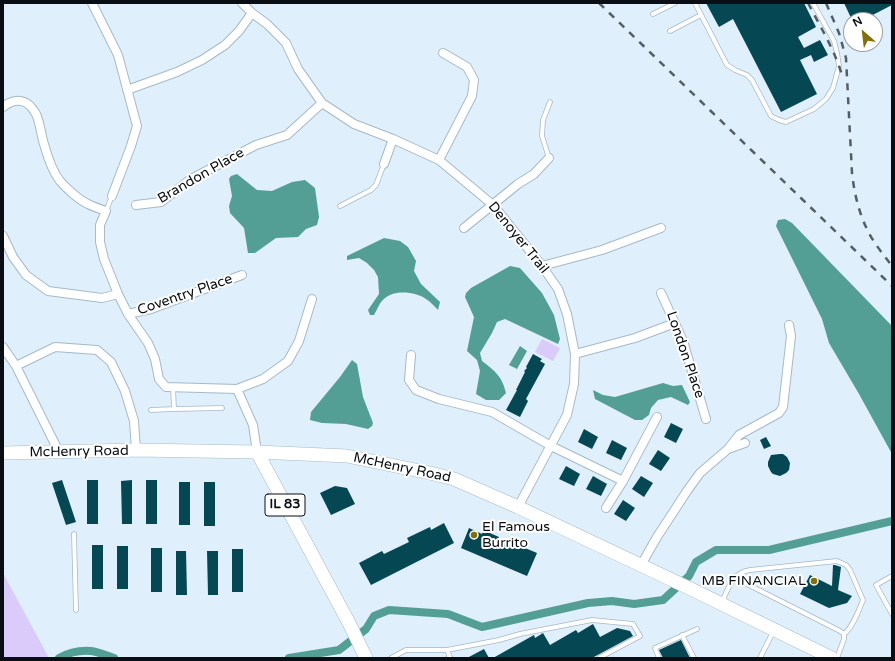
<!DOCTYPE html>
<html>
<head>
<meta charset="utf-8">
<style>
	body { margin:0 }
	#map { position:relative; width:895px; height:661px; overflow:hidden; background:#dfeffb; font-family:"Varela Round",sans-serif }
	canvas { display:block }
	.frame { position:absolute; inset:0; border:4px solid #080e13; pointer-events:none }
	.north { position:absolute; left:843px; top:12px; width:40px; height:40px; box-sizing:border-box; background:#fff; border:1px solid #9c9fa1; border-radius:50%; rotate:332deg; font-size:11px; font-weight:700; line-height:16px; text-align:center; color:#080e13 }
	.north::after { content:''; display:block; margin:auto; width:14px; height:18px; background:#836f0e; clip-path:polygon(50% 0,100% 100%,50% 72%,0 100%) }
</style>
</head>
<body>
<div id="map">
<canvas width="895" height="661"></canvas>
<div class="frame"></div>
<div class="north">N</div>
</div>
<script>
const ctx = document.querySelector('canvas').getContext('2d');
ctx.lineJoin = 'round';
function paint(path, color) {
  ctx.fillStyle = color;
  ctx.fill(path, 'evenodd');
}
function strokePath(path, color, width, dash) {
  ctx.strokeStyle = color;
  ctx.lineWidth = width;
  ctx.lineCap = dash ? 'butt' : 'round';
  ctx.setLineDash(dash || []);
  ctx.stroke(path);
}
function label(font, color, halo, rows, align = 'center') {
  ctx.font = font + ' "Varela Round",sans-serif';
  ctx.lineWidth = 4;
  ctx.setLineDash([]);
  ctx.textBaseline = 'middle';
  ctx.strokeStyle = halo;
  ctx.fillStyle = color;
  for (const [text, x, y, turn = 0] of rows) {
    ctx.save();
    ctx.translate(x, y);
    ctx.rotate((+turn || 0) * Math.PI / 180);
    ctx.textAlign = isNaN(turn) ? turn : align;
    if (halo) ctx.strokeText(text, 0, 0);
    ctx.fillText(text, 0, 0);
    ctx.restore();
  }
}
const green = new Path2D(`
	M542 339 560 348 553 361 535 352Z
	M3 573 49 658H3Z`);
const water = new Path2D(`
	M237 174 257 190 272 191 292 182 305 180 315 188 319 217 317 225 306 229 298 237 276 238 255 253H248L244 228 230 213 229 206 232 196 229 179 231 176Z
	M785 219 792 223 892 326V454L859 394 829 343 822 319 776 226 778 220Z
	M384 238 400 241 408 247 416 261 414 271 421 284 440 302 438 310C434 306 431 302 426 299 415 291 391 289 382 301 379 304 377 310 374 315H370L368 310 379 294 378 277 374 270 367 263 359 258 347 260V256Z
	M510 266 520 268 542 293 554 315 560 339 558 344 505 319 497 322 492 333 480 353 482 361C495 371 502 376 506 393L499 400H486L476 394 480 371 477 360 467 351 474 317 465 297 466 293 471 288Z
	M520 346 527 351 517 369 509 365Z
	M352 360 357 364 363 397 373 423 372 426 368 429 346 424 322 423 310 420 311 412 340 377Z
	M663 383 673 386 682 385 690 402 688 405 671 397 658 400 651 408 649 415 642 420H635L595 399 593 390 603 395 615 397Z`);
const canal = new Path2D(`
	M59 658C68 653 80 650 91 651 99 652 107 656 114 658
	M289 658 339 650 366 629 374 616 389 610 448 614 482 627 588 603 612 601 634 604 663 600 689 576 696 562 716 550H769L892 521`);
const building = new Path2D(`
	M706 3H804L816 27 798 37 804 48 820 40 828 55 814 62 811 55 800 60 817 94 781 112 733 19 719 27Z
	M844 3H892V5L863 20H852Z
	M533 354 542 359 540 361 545 364 526 399 528 401 520 417 506 410 517 390H516L525 372 524 371 527 368 526 367Z
	M671 423 683 429 676 443 664 437Z
	M584 429 598 437 592 449 578 442Z
	M766 437 771 446 764 449 760 440Z
	M612 440 627 448 621 460 606 453Z
	M658 450 670 458 661 471 649 464Z
	M780 454H783L787 457 790 463 789 470 786 473 780 476 773 474 771 472 768 466V462L771 455Z
	M566 466 580 474 574 486 559 479Z
	M593 476 607 484 601 496 586 489Z
	M641 476 653 483 644 497 632 489Z
	M62 480 76 522 66 525 52 483Z
	M87 480H98V524H87Z
	M132 480V524H122L121 481Z
	M146 480H157V524H146Z
	M179 482H190V525H179Z
	M204 482H215V526H204Z
	M335 486 347 488 355 504 331 515 320 493Z
	M623 500 635 508 626 521 614 514Z
	M444 523 454 543 371 585 359 563 382 551 384 554 409 542 407 538 430 527 431 530Z
	M469 528 482 534 483 530 499 537 497 540 512 546 513 543 537 553 527 576 461 548Z
	M92 545H103V589H92Z
	M117 546H128V589H117Z
	M151 548H162V592H151Z
	M232 549H243V592H232Z
	M176 551H186L187 595H176Z
	M207 551H218V595H208Z
	M833 565H835L841 567 838 590 852 596 847 603 829 608 800 594 810 575 832 586Z
	M593 624 600 637 617 628 630 631 633 636 592 658H493L534 635 535 638 543 633 550 645 576 630 578 633Z
	M681 640 690 658H663L659 650Z
	M484 649 489 658H467Z`);
const lane = new Path2D(`
	M695 3 727 65 735 70 747 75 752 80 771 116 779 120 786 122 814 109 826 99 833 88 839 66 837 53 834 41 813 3
	M653 14 675 3
	M670 31 701 15
	M549 158 542 136 543 120 550 102
	M340 206 371 190 376 185 384 164
	M106 211 112 196
	M174 409 222 408
	M151 410 174 409 173 387
	M74 534 76 610
	M892 576 876 585 892 614
	M735 578 840 631 844 634V639L837 658
	M722 602C729 587 732 573 750 570L837 561 846 565 850 570 863 600C859 610 853 627 844 634
	M682 635 694 658
	M447 650 450 657 448 658
	M391 658 406 650H447L499 640 520 634 592 620 633 624 640 636 599 658
	M659 658 655 648 697 629
	M760 658 773 632`);
const street = new Path2D(`
	M92 3 118 55 137 126 131 146 112 196
	M242 3 252 13 267 24 286 43 298 69 322 103 354 124 393 139 439 160 493 205 542 266 558 289 567 314 575 354 574 384 567 415 518 507
	M127 90 177 72 202 60 225 45 239 31 252 13
	M3 107C16 97 28 99 36 114 40 122 41 135 44 144 47 155 53 172 60 181 66 188 79 200 88 204 94 207 100 209 106 211L100 225V242L104 259 118 294 128 314 148 343 155 359 159 379 166 387 237 389 263 379 288 361 299 341 312 299
	M439 160 472 96 474 80 467 67 443 53
	M384 164 393 139
	M136 205 161 202 191 179 256 145 287 135 322 103
	M464 228 518 184 534 174 549 158
	M3 236 13 257 26 275 48 291 102 298 118 294
	M542 266 602 250 661 228
	M661 293 683 341 706 419
	M128 314 151 309 242 275
	M3 347 16 366 59 452
	M575 354 635 338 675 323
	M411 355 409 380 416 390 439 399 492 412 551 446 623 481
	M16 366 55 347 97 350 111 362 125 391 134 421 136 450
	M237 389 253 425 257 452
	M728 449 745 443
	M606 508 623 481 657 417
	M641 565 657 537 687 491 700 473 728 449 739 435 779 413 783 407 791 336 789 325`);
const primary = new Path2D(`
	M257 452 349 623 366 658
	M3 453 136 450 257 452 347 456 430 473 454 479 518 507 687 587 832 658`);
const rail = new Path2D(`
	M599 3 892 286
	M808 3C821 28 836 52 843 79
	M826 3 839 33 846 58 852 173C854 191 858 210 866 227 872 241 883 254 892 266`);
const markers = [
	[474,535,4,"#836f0e"],
	[814,581,4,"#836f0e"]
];
const shields = [
	[285,505,40]
];
const shieldNames = [
	["IL 83",285,505]
];
const streetNames = [
	["Brandon Place",201,176,-30],
	["Denoyer Trail",518,238,51],
	["Coventry Place",185,295,-19],
	["London Place",685,355,71],
	["McHenry Road",79,452,-1],
	["McHenry Road",402,468,12]
];
const poiNames = [
	["El Famous",482,527],
	["Burrito",482,543],
	["MB FINANCIAL",806,581,"right"]
];
paint(green, '#dbcbfb');
paint(water, '#549f95');
strokePath(canal, '#549f95', 8);
paint(building, '#054752');
strokePath(lane, '#a6b9c8', 5.5);
strokePath(street, '#a6b9c8', 10);
strokePath(primary, '#a6b9c8', 14);
strokePath(lane, '#fff', 4);
strokePath(street, '#fff', 8);
strokePath(primary, '#fff', 13);
strokePath(rail, '#545e65', 2.5, [7, 7]);
for (const [x, y, r, color] of markers) {
  const dot = new Path2D();
  dot.arc(x, y, r, 0, 2 * Math.PI);
  ctx.fillStyle = color;
  ctx.fill(dot);
  strokePath(dot, '#fff', 1.5);
}
for (const [x, y, w] of shields) {
  const box = new Path2D();
  box.roundRect(x - w / 2, y - 11, w, 22, 3);
  ctx.fillStyle = '#fff';
  ctx.fill(box);
  strokePath(box, '#080e13', 1);
}
label('bold 13px', '#080e13', null, shieldNames);
label('14px', '#080e13', '#fff', streetNames);
label('14px', '#080e13', '#fff', poiNames, 'left');
</script>
</body>
</html>
